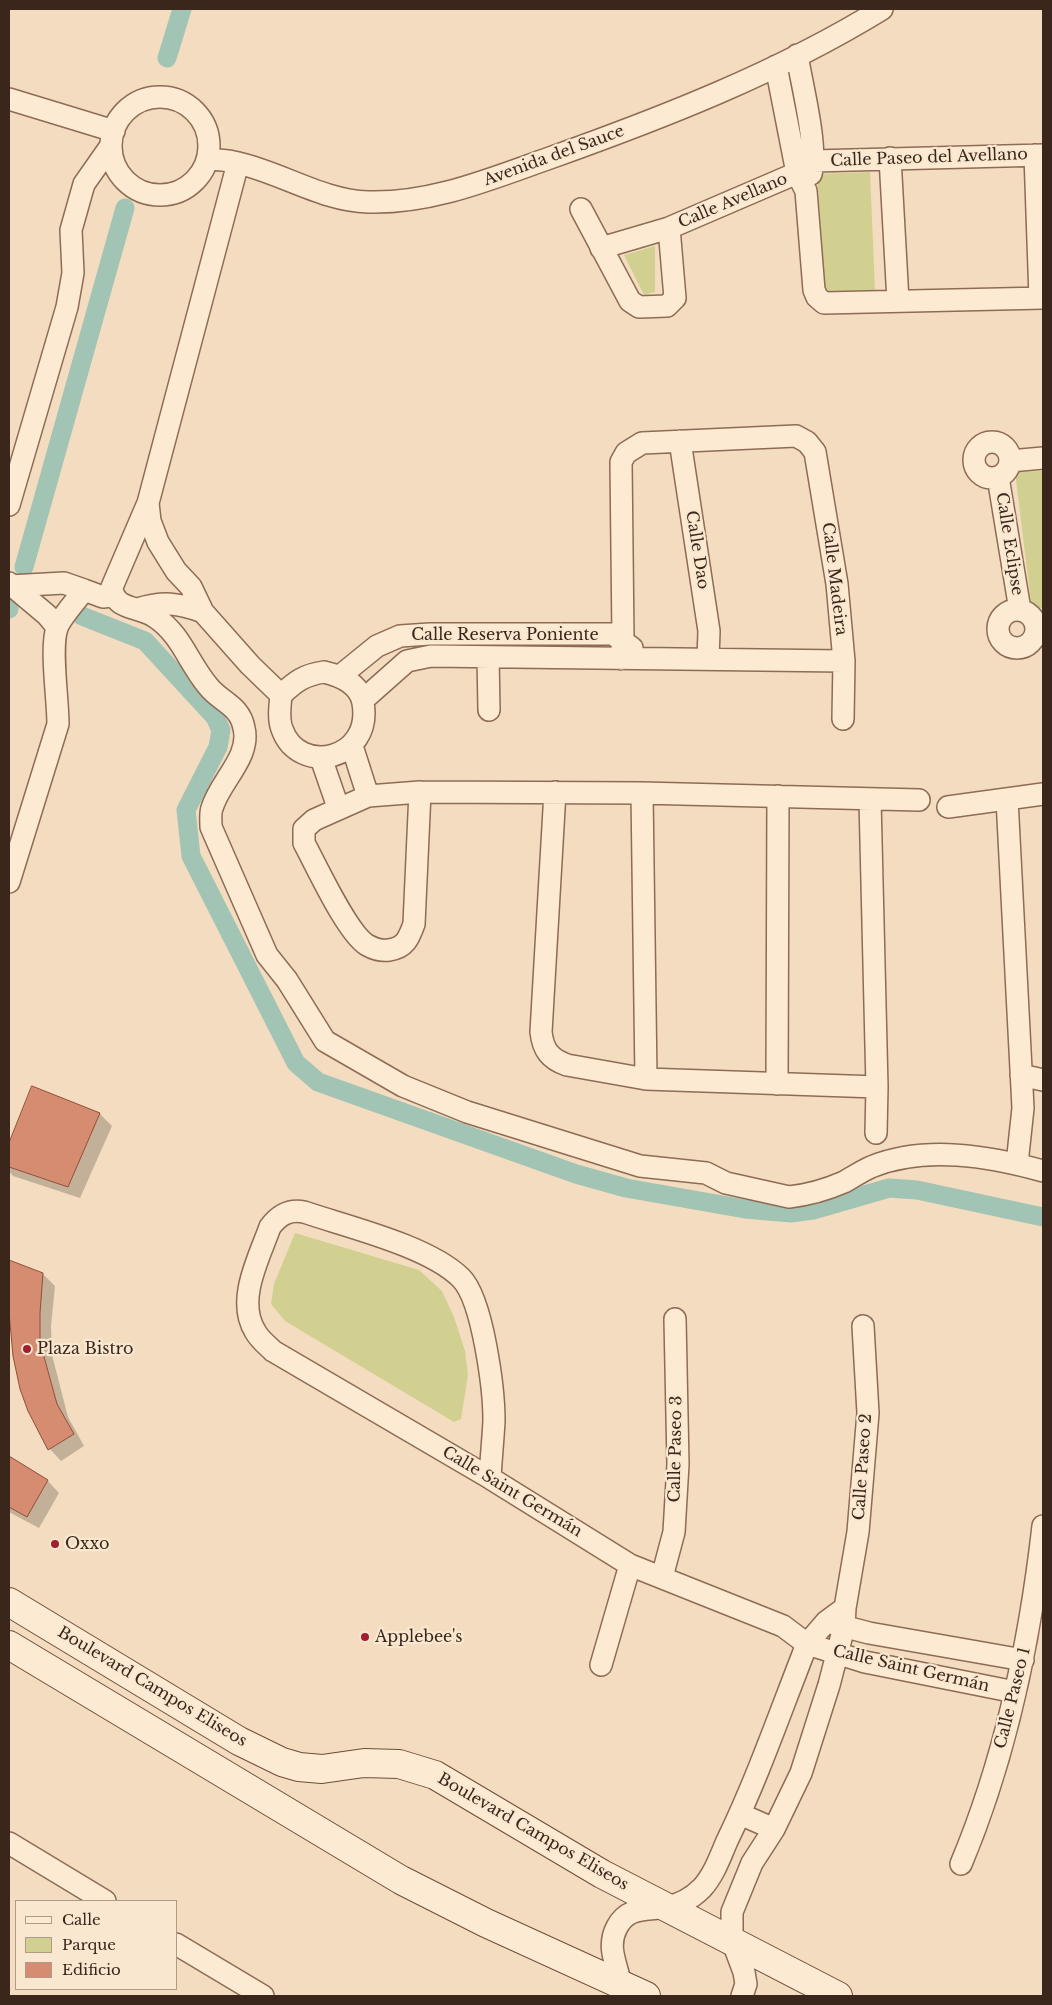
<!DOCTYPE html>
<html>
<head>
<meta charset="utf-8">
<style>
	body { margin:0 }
	#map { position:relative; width:1052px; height:2005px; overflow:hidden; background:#f3dcbf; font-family:"Libre Baskerville",serif }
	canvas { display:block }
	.frame { position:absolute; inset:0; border:10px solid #3b261b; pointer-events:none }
	.legend { position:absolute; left:15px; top:1900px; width:162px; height:90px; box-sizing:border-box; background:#f9e7cf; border:1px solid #ad9a87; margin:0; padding:6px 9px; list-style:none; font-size:15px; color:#3b261b }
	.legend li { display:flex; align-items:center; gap:10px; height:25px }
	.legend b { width:25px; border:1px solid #ad9a87 }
</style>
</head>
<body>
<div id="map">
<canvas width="1052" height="2005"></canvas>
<div class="frame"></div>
<ul class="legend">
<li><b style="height:6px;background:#fdead3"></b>Calle</li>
<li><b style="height:14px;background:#d2d091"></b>Parque</li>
<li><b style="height:14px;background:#d68c70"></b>Edificio</li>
</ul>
</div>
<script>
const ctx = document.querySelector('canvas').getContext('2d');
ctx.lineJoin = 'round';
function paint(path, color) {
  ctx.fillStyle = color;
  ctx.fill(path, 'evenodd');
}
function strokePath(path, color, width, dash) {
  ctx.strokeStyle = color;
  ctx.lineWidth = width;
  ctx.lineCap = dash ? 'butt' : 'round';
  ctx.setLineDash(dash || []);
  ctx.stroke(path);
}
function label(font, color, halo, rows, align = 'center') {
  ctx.font = font + ' "Libre Baskerville",serif';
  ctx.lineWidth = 4.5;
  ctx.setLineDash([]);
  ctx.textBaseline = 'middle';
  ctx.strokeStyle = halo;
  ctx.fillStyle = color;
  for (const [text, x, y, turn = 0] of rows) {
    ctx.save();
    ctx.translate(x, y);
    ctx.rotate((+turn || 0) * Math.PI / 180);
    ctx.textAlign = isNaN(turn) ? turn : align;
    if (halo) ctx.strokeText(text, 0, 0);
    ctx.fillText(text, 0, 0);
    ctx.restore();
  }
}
const green = new Path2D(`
	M870 172 875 290 825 291 817 174Z
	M655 246V292L644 295 624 255Z
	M1043 471V608L1032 610 1015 472Z
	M295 1233 419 1270 442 1291 454 1317 465 1351 468 1375 461 1419 454 1422 285 1321 271 1304 274 1284Z`);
const shadow = new Path2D(`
	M33 1087 100 1114 112 1126 80 1198 13 1176 9 1171V1147Z
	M9 1261 43 1274 55 1286 51 1326 52 1355 68 1417 84 1446 61 1461 50 1449 29 1411 12 1321 9 1320Z
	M9 1456 48 1481 59 1493 39 1528 9 1512Z`);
const canal = new Path2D(`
	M167 58 182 9
	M24 567 125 208
	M9 609V607
	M82 616 145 641 215 717 221 730 218 747 186 810 191 856 296 1063 318 1082 576 1174 626 1188 745 1209 791 1213 813 1210 889 1188 917 1190 1043 1217`);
const building = new Path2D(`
	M32 1086 100 1113 68 1187 9 1167V1143Z
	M9 1260 43 1273 40 1313V1342L57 1404 74 1434 48 1450 28 1411 20 1389 13 1356 9 1312Z
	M9 1456 48 1480 27 1517 9 1507Z`);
const street = new Path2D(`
	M797 55C802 86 818 146 811 174
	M776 66 797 173 806 191 814 290 817 297 824 303 1043 298
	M111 146a49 49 0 1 1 98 0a49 49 0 1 1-98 0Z
	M9 99 114 131
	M1035 155 1040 298
	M890 158 898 301
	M208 159C218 160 229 160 238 163 282 173 323 201 368 202 431 204 490 179 547 159 662 118 778 73 882 9
	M238 163 148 503 112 587C113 610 139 606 155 617 181 634 188 662 208 686 220 702 240 705 244 728 251 757 220 781 212 808 210 813 211 821 211 827L267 955 287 980 325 1041 403 1086 467 1112 640 1166 706 1173 726 1183 789 1197C807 1195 828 1189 844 1182 853 1177 862 1171 871 1167 925 1145 989 1156 1043 1171
	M581 209 630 301 639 307 667 306 675 298 669 228
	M601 248 669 228 797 173 814 161 1043 155
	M680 441 709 631 708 659
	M974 460a18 18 0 1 1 36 0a18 18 0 1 1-36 0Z
	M1010 461 1043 458
	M998 477 1020 610
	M148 503 150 521 158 542 176 571 191 587 203 612 250 665 281 695
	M9 505 67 307 73 273 71 230 84 184 110 147
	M9 583 47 615 57 627
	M9 586 64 583 84 590
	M138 609C162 601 179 603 203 612
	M998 629a19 19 0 1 1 38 0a19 19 0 1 1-38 0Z
	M488 657 489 710
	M621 659 623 639 621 462 626 453 642 443 796 436 807 442 815 452 837 584 844 661 843 719
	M324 672C341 676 360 684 363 703 373 760 299 777 282 729 278 719 280 706 281 695 296 681 304 675 324 672Z
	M340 676 377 646 400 636 430 634H613L632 648
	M363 700 407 661 431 656 844 661
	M352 746 368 796
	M321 758 338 807
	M420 792 414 924C409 938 405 948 389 950 382 951 374 949 367 945 347 933 316 865 304 843V829L314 820 368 796 420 792 642 793 919 800
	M555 792 541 1032C543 1050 550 1059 567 1065L646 1079 877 1087
	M642 793 646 1079
	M1007 799 1023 1108 1017 1164
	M870 800 877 1087 876 1133
	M948 807 1043 794
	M9 882 58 724C58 699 50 648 57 628 61 617 77 600 84 590L103 597 112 596
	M1021 1075 1043 1080
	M777 1084 778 796
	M490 1478C491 1459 493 1440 494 1421 494 1390 483 1300 461 1278 429 1246 348 1227 304 1212 289 1209 279 1215 270 1227 259 1258 236 1300 255 1331 259 1339 267 1345 273 1351L490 1478 630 1565 783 1626 807 1644 817 1647 865 1662 1015 1692
	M662 1577 674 1532 678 1464 675 1319
	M831 1623 869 1633 1023 1660
	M601 1665 630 1565
	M740 1814 774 1829
	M9 1843 105 1901
	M961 1864C1006 1757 1030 1641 1043 1526
	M176 1944 263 1996
	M622 1996C622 1971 604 1951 617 1927 628 1906 646 1911 666 1907 680 1905 693 1897 702 1888 714 1875 720 1857 727 1841 758 1777 781 1710 807 1644L826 1622 845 1608
	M742 1996 746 1984 744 1972 732 1940V1912L752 1863 774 1829 801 1773 829 1685 844 1627 845 1608 858 1532 868 1413 863 1326`);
const secondary = new Path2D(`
	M9 1602 239 1741 282 1762 299 1767 322 1769 364 1763 399 1764 435 1775 602 1874 838 1996
	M9 1645 401 1880 486 1923 646 1996`);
const markers = [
	[27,1349,5,"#a41e32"],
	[55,1544,5,"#a41e32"],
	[365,1637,5,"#a41e32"]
];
const streetNames = [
	["Avenida del Sauce",554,156,-20],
	["Calle Paseo del Avellano",929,158,-2],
	["Calle Avellano",733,201,-23],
	["Calle Eclipse",1009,544,81],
	["Calle Dao",697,550,81],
	["Calle Madeira",834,579,83],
	["Calle Reserva Poniente",505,635],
	["Calle Paseo 3",676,1449,-89],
	["Calle Paseo 2",863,1467,-86],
	["Calle Saint Germán",512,1492,31],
	["Calle Saint Germán",911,1669,13],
	["Boulevard Campos Eliseos",152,1687,31],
	["Calle Paseo 1",1013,1698,-76],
	["Boulevard Campos Eliseos",533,1832,30]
];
const poiNames = [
	["Plaza Bistro",37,1349],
	["Oxxo",65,1544],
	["Applebee's",375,1637]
];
paint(green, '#d2d091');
paint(shadow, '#0003');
strokePath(canal, '#a2c4b5', 19);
paint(building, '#d68c70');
strokePath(building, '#904e38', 1);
strokePath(street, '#8e6b55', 24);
strokePath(secondary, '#6f4c38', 30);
strokePath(street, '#fdead3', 21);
strokePath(secondary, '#fdead3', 28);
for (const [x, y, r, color] of markers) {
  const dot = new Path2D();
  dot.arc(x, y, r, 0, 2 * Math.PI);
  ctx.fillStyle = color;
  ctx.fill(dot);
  strokePath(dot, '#f9e7cf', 2);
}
label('16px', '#3b261b', '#f9e7cf', streetNames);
label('16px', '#3b261b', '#f9e7cf', poiNames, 'left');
</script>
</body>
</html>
